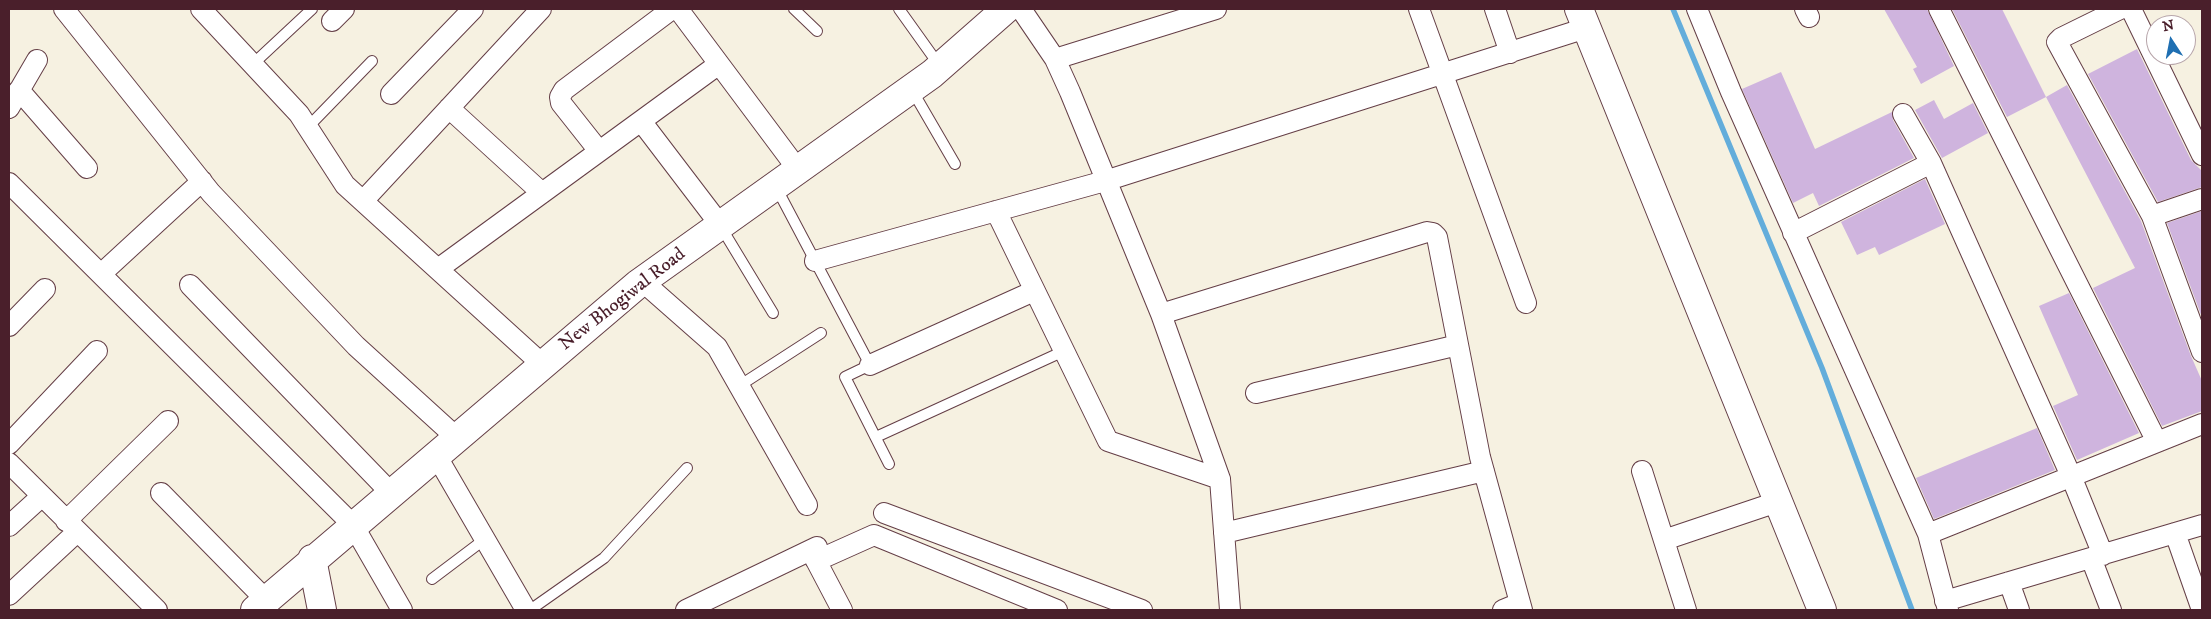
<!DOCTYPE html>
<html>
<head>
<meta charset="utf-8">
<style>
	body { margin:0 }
	#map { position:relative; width:2211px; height:619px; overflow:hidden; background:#f6f1e1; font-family:"IM FELL DW Pica",serif }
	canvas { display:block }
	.frame { position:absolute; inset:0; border:10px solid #4a1f2b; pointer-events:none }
	.north { position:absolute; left:2146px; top:15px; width:50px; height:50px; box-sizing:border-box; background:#fff; border:1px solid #b7a5aa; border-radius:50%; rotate:349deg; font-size:14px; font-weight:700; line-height:20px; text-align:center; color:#4a1f2b }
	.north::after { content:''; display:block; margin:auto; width:18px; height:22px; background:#1f6fb2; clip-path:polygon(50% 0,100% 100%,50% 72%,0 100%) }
</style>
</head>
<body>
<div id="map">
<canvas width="2211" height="619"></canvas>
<div class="frame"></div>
<div class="north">N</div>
</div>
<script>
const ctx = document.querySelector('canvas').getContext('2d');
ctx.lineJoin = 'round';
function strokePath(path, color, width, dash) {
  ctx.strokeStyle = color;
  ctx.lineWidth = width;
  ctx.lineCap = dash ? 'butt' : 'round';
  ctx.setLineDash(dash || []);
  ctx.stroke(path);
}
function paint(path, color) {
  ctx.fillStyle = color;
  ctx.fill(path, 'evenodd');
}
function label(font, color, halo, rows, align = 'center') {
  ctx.font = font + ' "IM FELL DW Pica",serif';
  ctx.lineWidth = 5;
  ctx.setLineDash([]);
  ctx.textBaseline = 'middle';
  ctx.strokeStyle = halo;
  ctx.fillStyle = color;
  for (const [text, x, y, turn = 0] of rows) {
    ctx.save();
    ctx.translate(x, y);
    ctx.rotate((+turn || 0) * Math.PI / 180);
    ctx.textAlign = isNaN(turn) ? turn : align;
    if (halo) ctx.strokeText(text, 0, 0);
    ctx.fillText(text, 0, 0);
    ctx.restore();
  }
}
const stream = new Path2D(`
	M1673 9 1822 368 1912 610`);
const building = new Path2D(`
	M1884 9H1927L1954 66 1921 84 1913 69 1917 67Z
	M1952 9H2002L2046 97 2007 117Z
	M2137 49 2191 160 2202 171V187L2158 202 2088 74Z
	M1781 72 1815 149 1892 112 1893 120 1914 158 1819 206 1813 193 1793 203 1742 89Z
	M2067 85 2141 221 2191 356 2202 381V411L2162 426 2093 288 2135 268 2046 97Z
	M1934 100 1944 119 1973 103 1988 133 1942 158 1915 110Z
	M1925 179 1945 224 1879 255 1875 247 1857 255 1841 222Z
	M2202 211V314L2201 315 2167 223Z
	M2069 293 2139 433 2077 460 2053 406 2078 395 2039 306Z
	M2037 428 2055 470 1934 519 1916 478Z`);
const lane = new Path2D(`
	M794 9 817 31
	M899 9 939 65
	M253 64 312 9
	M912 90 955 164
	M308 127 372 61
	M776 187 870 365 845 377 889 464
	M721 227 773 313
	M739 386 821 333
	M876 437 1064 351
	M432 579 485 539
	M530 610 604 558 687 468`);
const street = new Path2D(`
	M64 9 211 193 356 346 457 438
	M201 9 299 114 345 185 543 365
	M678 9 799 171
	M1021 9 1055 59 1070 92 1161 314 1220 479 1230 610
	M1419 9 1526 303
	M1495 9 1510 53
	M1697 9 1731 92 1928 534 1948 610
	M1805 9 1809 17
	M1939 9 2157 442
	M2120 9 2061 38 2057 42 2152 216 2202 352
	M2131 9 2202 155
	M332 21 344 9
	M1055 59 1216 9
	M19 90 87 168
	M391 94 473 9
	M9 108 37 60
	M449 108 542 193
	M1903 114 1931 163 2071 476 2103 555
	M641 121 721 226
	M599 151 561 103 560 97 564 90 672 9
	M9 183 353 525 402 610
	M363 201 541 9
	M996 211 1108 441 1220 479
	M2152 216 2202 199
	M1793 233 1931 163
	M815 261 1105 181 1586 28
	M438 269 719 64
	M101 274 202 181
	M642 281 717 347 807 505
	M190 285 391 493
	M1161 314 1427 232 1433 233 1437 237 1480 457 1522 610
	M9 326 45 289
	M870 365 1034 291
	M1256 393 1458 345
	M9 444 97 351
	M436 455 526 610
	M9 463 157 610
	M1642 471 1686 610
	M161 493 266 600
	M884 513 1142 610
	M66 521 168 421
	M9 526 42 496
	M1224 533 1484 471
	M2175 533 2202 610
	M1928 534 2202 424
	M1664 540 1777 502
	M811 551 842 610
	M2091 558 2111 610
	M816 561 874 535 1057 610
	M2009 582 2019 610
	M9 595 77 532
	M1945 601 2202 525
	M686 610 817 547
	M1503 610 1520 603`);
const secondary = new Path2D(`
	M1579 9 1822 610
	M312 559 322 610
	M255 610 638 284 932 74 1006 9`);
const streetNames = [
	["New Bhogiwal Road",623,300,-38]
];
strokePath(stream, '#63addb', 5.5);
paint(building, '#cfb4de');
strokePath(lane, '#643e46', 12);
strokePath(street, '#643e46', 22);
strokePath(secondary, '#643e46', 30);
strokePath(lane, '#fff', 10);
strokePath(street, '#fff', 20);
strokePath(secondary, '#fff', 28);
label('19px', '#4a1f2b', '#fff', streetNames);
</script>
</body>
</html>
